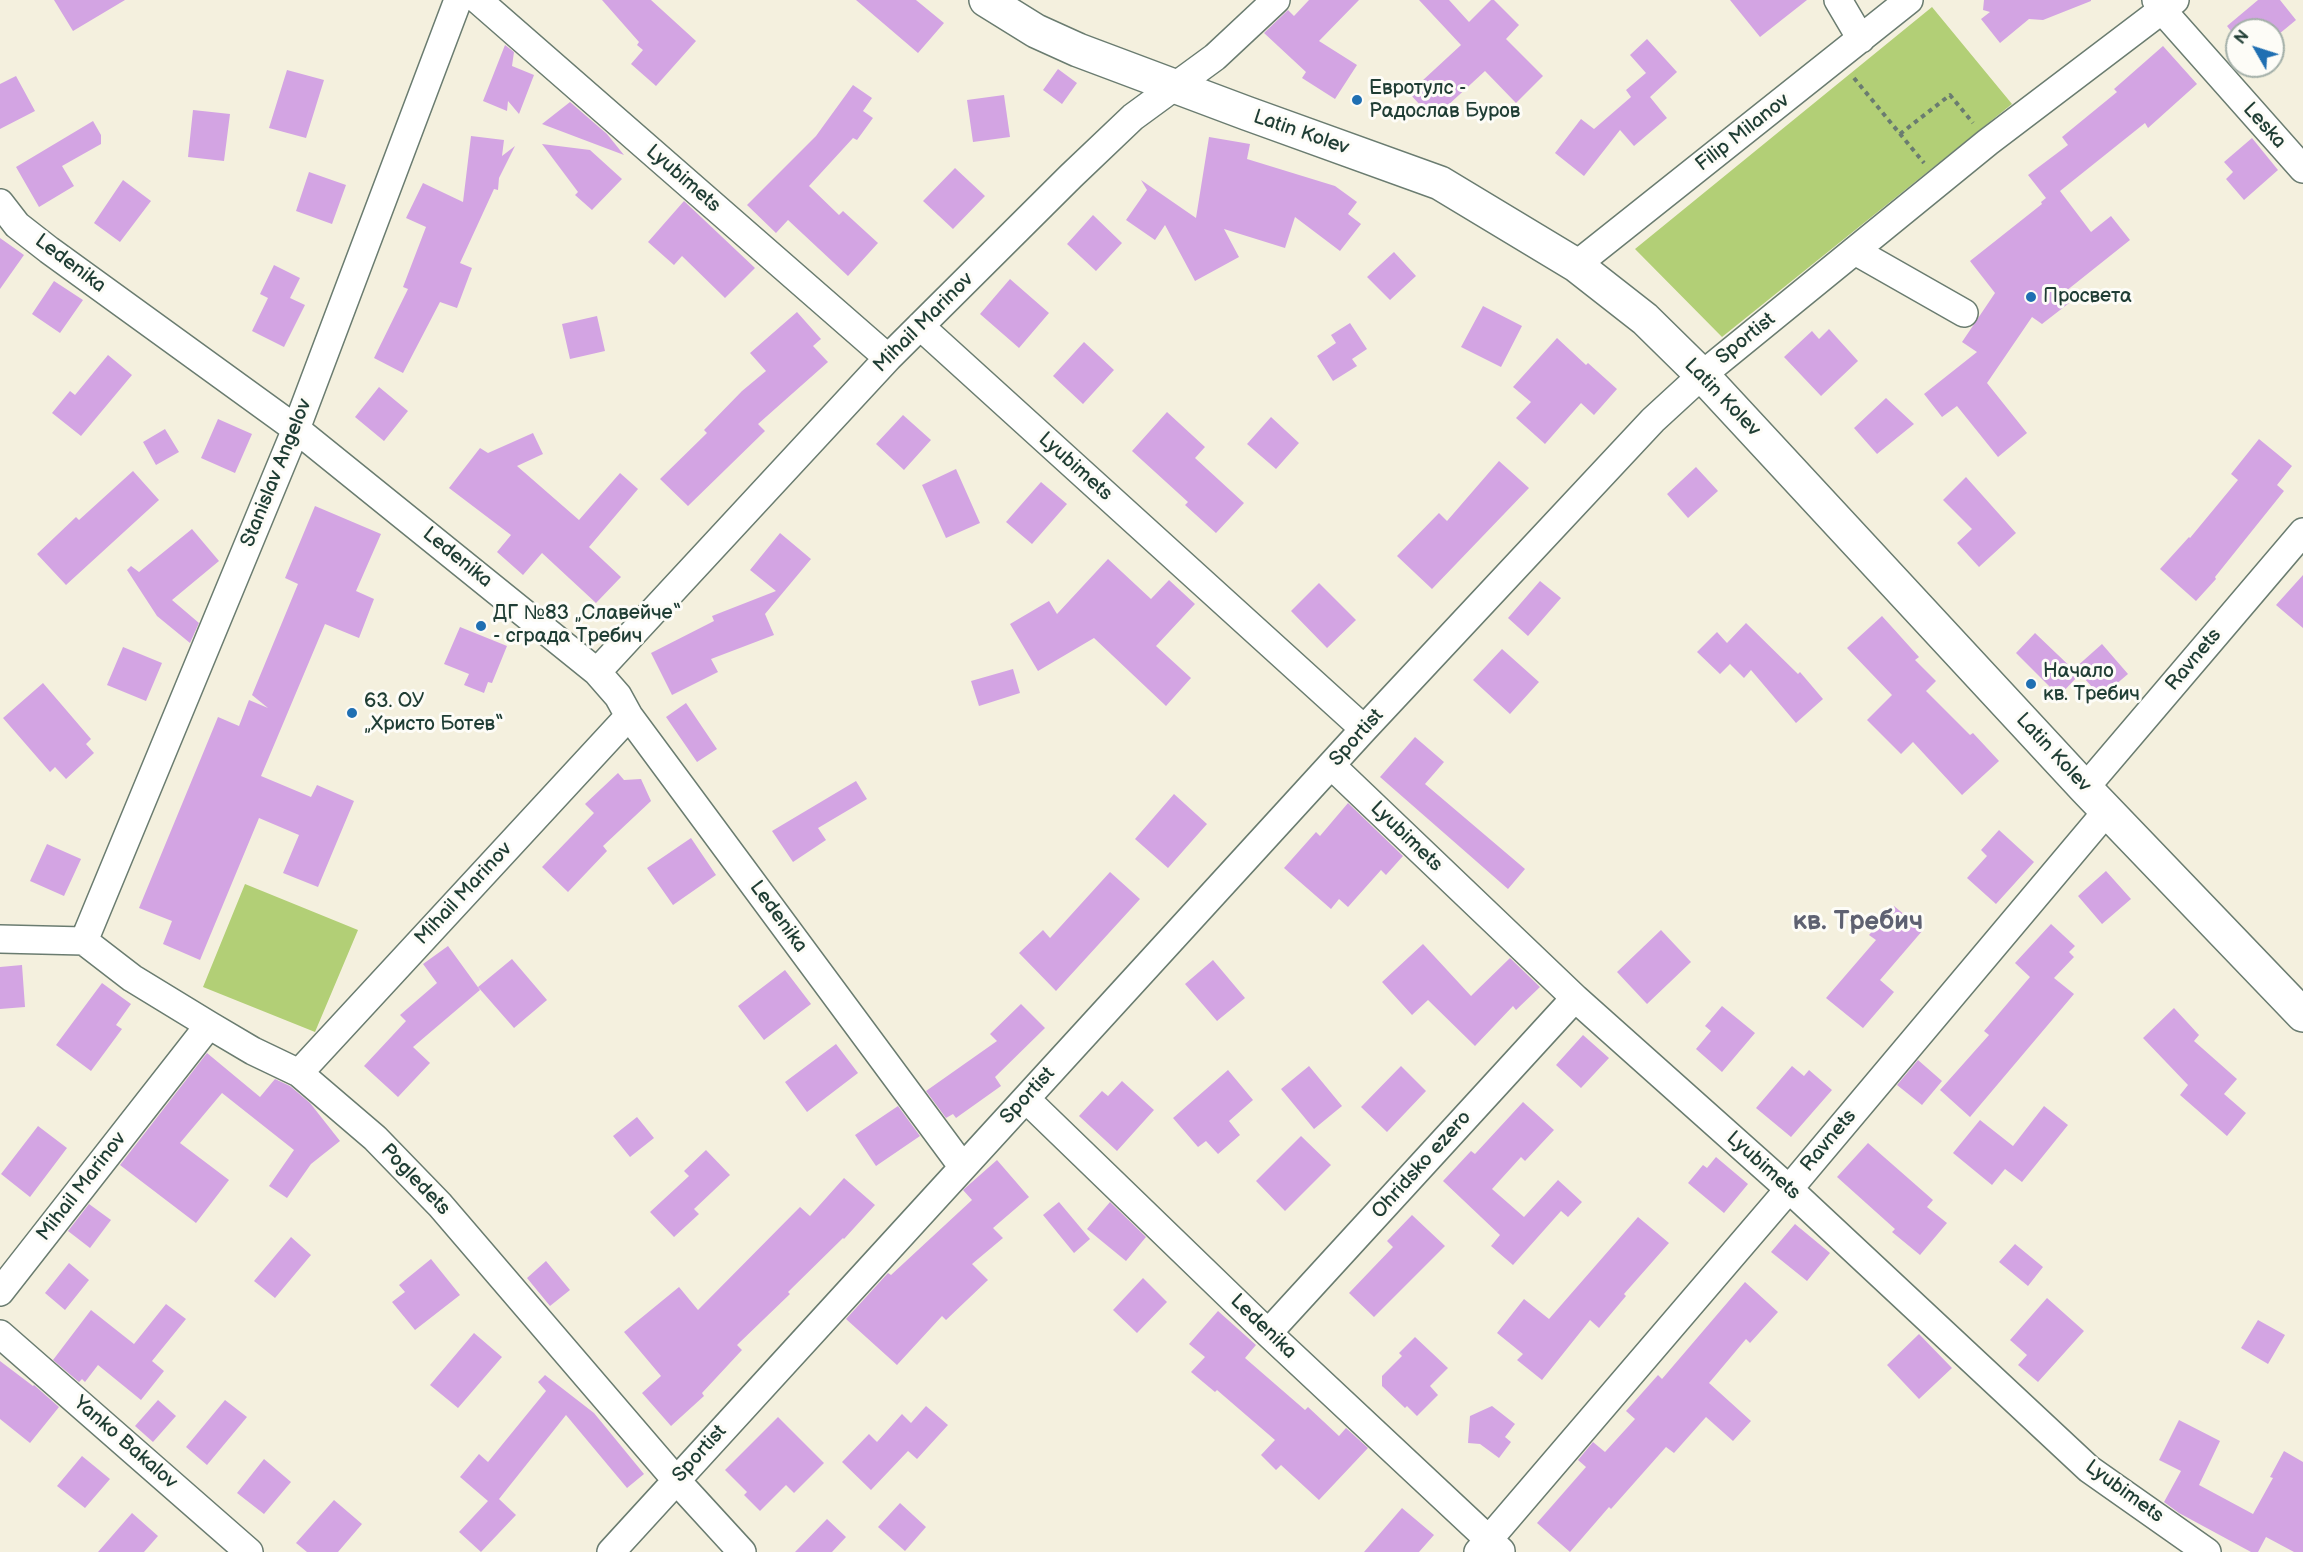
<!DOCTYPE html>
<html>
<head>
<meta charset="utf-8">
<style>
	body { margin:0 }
	#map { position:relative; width:2303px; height:1552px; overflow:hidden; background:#f4f0de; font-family:"Balsamiq Sans",sans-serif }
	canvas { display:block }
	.north { position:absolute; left:2225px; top:18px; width:60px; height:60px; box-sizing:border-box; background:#fdfcf7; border:2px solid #a4b0a9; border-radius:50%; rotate:309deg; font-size:16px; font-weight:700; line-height:24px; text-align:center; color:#1f3d34 }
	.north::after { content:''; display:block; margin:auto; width:21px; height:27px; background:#1f6fb2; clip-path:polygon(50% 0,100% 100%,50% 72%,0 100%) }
</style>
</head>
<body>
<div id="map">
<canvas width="2303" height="1552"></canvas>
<div class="north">N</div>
</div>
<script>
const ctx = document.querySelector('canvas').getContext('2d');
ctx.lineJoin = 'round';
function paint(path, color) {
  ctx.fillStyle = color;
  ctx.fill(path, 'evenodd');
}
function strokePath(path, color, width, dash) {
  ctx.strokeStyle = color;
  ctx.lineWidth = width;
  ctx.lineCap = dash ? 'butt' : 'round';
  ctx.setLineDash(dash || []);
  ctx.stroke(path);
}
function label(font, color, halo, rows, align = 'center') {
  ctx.font = font + ' "Balsamiq Sans",sans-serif';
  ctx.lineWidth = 6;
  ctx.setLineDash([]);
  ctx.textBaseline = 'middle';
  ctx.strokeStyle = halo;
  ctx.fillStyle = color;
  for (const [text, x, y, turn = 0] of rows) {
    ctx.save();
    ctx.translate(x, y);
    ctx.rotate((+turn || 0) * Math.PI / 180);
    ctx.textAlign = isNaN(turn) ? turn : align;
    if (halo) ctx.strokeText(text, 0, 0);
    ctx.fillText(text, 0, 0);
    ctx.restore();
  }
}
const green = new Path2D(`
	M1932 7 2012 104 1722 337 1635 249Z
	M245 884 358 930 315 1032 203 987Z`);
const building = new Path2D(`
	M54 0H125L73 31Z
	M602 0H651L696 41 656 86 631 64 643 50 637 45 639 42Z
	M856 0H916L944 23 918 53Z
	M1309 0H1359L1319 41 1357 65 1335 99 1302 78 1306 72 1264 33 1288 10 1294 16Z
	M1419 0H1449L1469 22 1491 0H1494L1519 25 1506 39 1543 76 1516 103 1485 71 1433 119 1409 93 1461 45Z
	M1730 0H1807L1760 37Z
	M1984 0H2091V1L2043 20 2029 19 2000 43 1981 19 1990 12 1983 10Z
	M2258 0H2280L2296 20 2273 39V30H2237V39L2227 26Z
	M1647 39 1677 72 1650 97 1667 118 1634 146 1620 130 1584 176 1555 153 1581 119 1594 129 1631 97 1626 90 1646 73 1630 55Z
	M505 45 514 52 512 66 534 75 519 114 508 101 507 111 483 101Z
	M2163 46 2197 84 2148 128 2145 123 2060 191 2091 232 2111 216 2130 240 2066 291 2073 300 2042 324 2032 317 1987 383 2027 433 1998 457 1957 406 1942 417 1924 394 1977 352 1962 342 1995 293 1970 261 2042 204 2041 202 2046 198 2028 175 2068 145 2062 137 2117 92 2114 89Z
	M1058 69 1077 83 1062 104 1043 90Z
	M287 70 324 80 306 138 269 128Z
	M16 76 35 111 0 129V84Z
	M853 85 872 98 863 111 873 118 857 140 853 138 809 186 839 215 843 211 878 243 848 276 788 220 776 233 747 205 816 136Z
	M1004 95 1010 137 973 142 967 100Z
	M570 102 607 134 624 155 542 124Z
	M193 110 230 114 224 161 188 157Z
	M93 121 101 135V144L62 166 74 186 39 207 16 167Z
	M471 136 504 140 502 156 515 146 499 178 498 190 494 189 460 263 472 268 457 308 440 302 403 373 374 358 408 289 403 287 426 227 406 218 423 183 463 202Z
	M1209 137 1250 144 1247 159 1335 186 1357 202 1348 214 1361 224 1340 251 1295 217 1285 248 1224 229 1239 257 1195 281 1165 225 1155 240 1126 220 1147 190 1141 180 1196 218Z
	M2252 138 2278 170 2244 200 2226 179 2233 172 2224 162Z
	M542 144 590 150 622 179 592 210 575 195 578 192Z
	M955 168 985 196 953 229 923 201Z
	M309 172 346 185 332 224 296 211Z
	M123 180 151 201 120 242 94 223Z
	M684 201 755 268 725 298 682 256 674 265 648 242Z
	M1093 215 1122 243 1096 271 1067 244Z
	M0 238 24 255 0 289Z
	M1394 252 1416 276 1390 300 1367 277Z
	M274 265 300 278 290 298 305 305 284 347 252 331 268 298 260 294Z
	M1010 279 1049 313 1019 348 980 314Z
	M54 281 83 300 60 333 32 314Z
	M1483 306 1522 326 1501 367 1461 347Z
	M797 312 821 339 813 346 828 362 758 424 765 431 688 506 660 479 707 433 704 430 742 391 766 371 750 353Z
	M597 316 605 351 570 359 562 324Z
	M1350 323 1367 349 1352 359 1357 366 1333 381 1317 356 1336 343 1331 335Z
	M1829 329 1858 361 1821 396 1784 357 1812 331 1819 339Z
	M1557 338 1586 365 1588 363 1617 389 1594 415 1581 403 1545 444 1516 418 1531 402 1513 387Z
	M1084 342 1114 370 1083 404 1053 376Z
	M108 355 132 375 81 436 52 413 70 391 75 395Z
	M379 387 408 411 384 441 355 417Z
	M1886 398 1914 424 1877 454 1854 428Z
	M1167 412 1205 447 1195 458 1244 503 1216 533 1185 505 1188 502 1132 451Z
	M903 415 931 440 904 470 876 444Z
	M1271 417 1299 443 1276 469 1247 444Z
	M218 419 252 434 235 473 201 458Z
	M165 429 179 452 156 465 143 442Z
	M533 433 543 454 517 466 579 520 620 473 638 489 589 547 621 577 596 603 542 553 523 575 497 552 511 535 449 488 480 448 488 453Z
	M2259 439 2292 466 2277 485 2284 491 2215 577 2216 579 2196 601 2160 569 2189 537 2190 538 2238 480 2231 474Z
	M1499 461 1529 488 1432 589 1397 556 1439 513 1447 521Z
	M1696 467 1718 491 1688 518 1667 494Z
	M956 469 980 523 946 538 922 485Z
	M133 471 159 500 66 585 37 554 76 517 79 520Z
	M1966 477 2016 533 1979 567 1957 543 1972 529 1943 500Z
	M1041 482 1067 504 1032 544 1006 522Z
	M315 506 381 534 356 591 374 599 359 638 325 624 261 776 311 797 317 785 354 801 318 887 283 873 299 835 259 818 200 960 163 944 172 921 139 908 218 717 239 726 249 700 268 708 252 695 298 584 285 578Z
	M192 529 219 561 172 600 199 623 190 643 157 616 127 570 131 566 139 572Z
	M780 533 811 559 765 614 774 635 711 659 718 672 672 695 651 653 714 621 712 616 776 591 750 570Z
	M1108 559 1151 599 1169 580 1195 604 1156 646 1191 678 1166 706 1094 638 1038 671 1010 624 1049 601 1057 614Z
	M2303 575V628L2276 605Z
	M1540 581 1561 598 1528 636 1508 618Z
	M1319 583 1356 620 1327 648 1291 611Z
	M1882 616 1919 657 1915 660 1936 681 1926 691 1970 735 1973 733 1999 761 1962 795 1913 742 1901 754 1867 720 1892 695 1847 648Z
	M1746 623 1798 674 1800 672 1823 699 1796 723 1751 670 1744 678 1730 664 1720 674 1697 652 1717 632 1727 643Z
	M460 627 507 646 492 683 488 682 484 693 464 685 469 674 444 664Z
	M2035 633 2079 675 2059 696 2016 653Z
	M2102 644 2128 674 2101 697 2075 668Z
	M123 647 162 663 146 701 107 685Z
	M1502 649 1539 682 1510 714 1473 680Z
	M1013 669 1020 693 979 706 971 681Z
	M43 683 91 739 86 744 94 753 66 779 55 767 50 772 3 718Z
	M686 703 717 749 697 762 666 717Z
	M1415 737 1444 762 1425 784 1525 869 1508 889 1380 777Z
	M618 773 624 780 641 779 651 801 603 846 607 851 568 892 542 867 594 813 585 804Z
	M856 781 867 799 818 828 826 840 793 862 772 831Z
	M1174 794 1207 824 1168 868 1135 839Z
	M1348 803 1403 856 1386 875 1381 870 1348 907 1339 899 1331 909 1284 868 1316 832 1320 836Z
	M1999 830 2034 862 1996 904 1967 878 1987 856 1981 850Z
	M691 838 716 875 673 905 647 868Z
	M47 844 81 859 64 896 30 881Z
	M2106 871 2131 899 2102 924 2078 896Z
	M1110 872 1140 899 1056 991 1019 953 1043 930 1050 938Z
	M1894 906 1923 930 1880 980 1894 992 1863 1028 1826 998 1876 940 1869 935Z
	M2051 924 2075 946 2069 952 2074 957 2054 978 2074 994 1970 1117 1940 1090 1989 1035 1984 1031 2030 977 2015 963Z
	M1661 930 1691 962 1647 1004 1617 972Z
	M1423 944 1471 996 1510 958 1540 987 1516 1010 1513 1006 1475 1046 1428 1000 1412 1015 1382 982Z
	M448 946 480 990 413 1047 430 1063 398 1097 364 1066 406 1021 400 1015 437 983 423 964Z
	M512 959 547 1000 514 1028 478 987Z
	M1213 960 1245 998 1217 1021 1185 984Z
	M22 965 25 1007 0 1009V967Z
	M785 970 811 1004 764 1040 738 1006Z
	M102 983 131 1004 116 1025 122 1029 91 1071 56 1045Z
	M1021 1004 1045 1028 995 1077 1001 1086 956 1118 953 1114 946 1118 926 1091 997 1041 990 1034Z
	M1722 1006 1755 1033 1722 1072 1696 1049 1711 1031 1705 1026Z
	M2174 1008 2199 1035 2194 1041 2237 1079 2224 1094 2246 1113 2227 1136 2180 1095 2188 1085 2143 1038Z
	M1583 1035 1609 1058 1581 1088 1556 1065Z
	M836 1044 858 1073 807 1112 785 1082Z
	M207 1053 260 1097 275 1079 290 1086 310 1103 340 1141 311 1164 287 1198 269 1186 294 1150 222 1093 180 1143 229 1180 196 1223 120 1165Z
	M1918 1060 1942 1081 1922 1105 1897 1085Z
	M1309 1066 1342 1106 1314 1129 1281 1089Z
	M1401 1066 1426 1091 1387 1132 1361 1107Z
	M1792 1066 1804 1076 1809 1070 1832 1090 1791 1137 1756 1108Z
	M1228 1070 1253 1100 1229 1121 1240 1135 1218 1154 1206 1141 1198 1147 1173 1118Z
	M1122 1081 1154 1110 1117 1151 1079 1116 1102 1091 1108 1096Z
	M1523 1102 1554 1130 1525 1161 1521 1157 1492 1189 1524 1217 1558 1180 1582 1202 1568 1217 1561 1211 1513 1265 1491 1246 1500 1235 1443 1181 1471 1151 1475 1154Z
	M898 1106 920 1136 876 1166 855 1135Z
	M2044 1106 2068 1125 2022 1182 2005 1169 1992 1185 1953 1153 1980 1120 2013 1146Z
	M637 1117 654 1138 630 1157 613 1136Z
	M38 1126 67 1148 30 1197 1 1174Z
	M1301 1136 1331 1165 1285 1211 1256 1181Z
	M1868 1143 1933 1200 1927 1207 1947 1223 1920 1255 1892 1232 1895 1229 1837 1177Z
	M706 1150 730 1175 694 1209 699 1214 674 1237 650 1212 689 1176 684 1171Z
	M1716 1157 1748 1184 1724 1213 1688 1183 1703 1165 1707 1168Z
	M997 1160 1029 1197 993 1228 1003 1238 972 1264 988 1280 946 1320 942 1316 897 1365 846 1319 888 1273 891 1275 972 1200 963 1190Z
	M844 1178 875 1205 844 1239 843 1238 788 1292 790 1294 737 1345 742 1350 702 1393 704 1396 671 1426 642 1393 661 1376 624 1332 679 1287 698 1310 800 1207 810 1216Z
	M1059 1202 1090 1239 1074 1253 1043 1215Z
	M1110 1202 1146 1237 1126 1261 1087 1229Z
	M89 1204 111 1220 90 1248 68 1231Z
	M1412 1215 1445 1246 1374 1317 1349 1293 1393 1247 1387 1241Z
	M1638 1217 1669 1243 1624 1294 1626 1296 1599 1328 1590 1320 1542 1380 1517 1360 1523 1354 1497 1333 1524 1299 1549 1319Z
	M1795 1224 1830 1253 1807 1281 1771 1252Z
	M291 1237 311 1255 275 1298 254 1281Z
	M2015 1244 2043 1267 2028 1286 1999 1262Z
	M431 1259 460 1295 415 1330 392 1302 405 1292 399 1285Z
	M546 1261 570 1290 550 1306 527 1278Z
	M69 1263 89 1280 65 1310 45 1293Z
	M1143 1278 1167 1302 1137 1333 1113 1310Z
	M1745 1282 1778 1312 1750 1343 1746 1339 1709 1383 1751 1421 1733 1441 1706 1417 1674 1453 1666 1447 1611 1509 1609 1507 1570 1552 1537 1523 1586 1467 1578 1460 1593 1442 1605 1452 1635 1419 1626 1411 1658 1375 1662 1379Z
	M2047 1298 2084 1331 2038 1382 2018 1365 2027 1355 2010 1340Z
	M166 1304 186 1319 152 1361 164 1371 141 1400 98 1365 85 1382 82 1379 79 1382 53 1360 91 1310 134 1344Z
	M1218 1311 1256 1345 1245 1358 1305 1410 1308 1407 1339 1436 1346 1428 1368 1448 1319 1500 1281 1465 1276 1470 1261 1455 1275 1440 1217 1390 1215 1392 1191 1372 1205 1357 1189 1344Z
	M2258 1320 2285 1335 2268 1364 2241 1348Z
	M474 1333 502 1357 458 1408 430 1385Z
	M1919 1334 1952 1368 1919 1399 1887 1365Z
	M1415 1337 1448 1368 1430 1386 1438 1395 1417 1416 1407 1406 1405 1408 1382 1386V1376L1402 1356 1399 1353Z
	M0 1361 33 1386 34 1385 59 1407 30 1443 0 1419Z
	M545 1375 594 1413 644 1474 627 1488 566 1415 499 1499 516 1515 481 1552 459 1532 488 1501 460 1477 479 1454 488 1462 546 1391 538 1382Z
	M158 1400 176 1416 153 1442 135 1426Z
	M225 1400 247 1417 207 1465 186 1447Z
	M926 1406 948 1425 917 1459 908 1451 871 1490 842 1462 869 1434 877 1442 902 1414 911 1423Z
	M1492 1406 1515 1424 1505 1437 1511 1442 1499 1458 1480 1444 1468 1443 1470 1416Z
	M778 1417 824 1463 794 1493 786 1485 760 1511 744 1495 747 1492 725 1470Z
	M2179 1420 2220 1441 2199 1485 2253 1514 2273 1478 2270 1477 2284 1451 2303 1462V1552H2294L2266 1537 2258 1552H2251L2179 1513 2164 1502 2181 1471 2159 1460Z
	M82 1456 110 1479 85 1508 57 1486Z
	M264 1459 291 1482 264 1514 237 1493Z
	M334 1500 362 1524 338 1552H307L296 1543Z
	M900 1503 926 1527 905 1551 878 1527Z
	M1402 1508 1434 1535 1419 1552H1364Z
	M132 1513 158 1536 144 1552H98Z
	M827 1519 846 1537 832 1552H795Z`);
const path = new Path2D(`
	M1854 78 1924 163
	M1900 134 1950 95 1973 123`);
const minor = new Path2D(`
	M478 0 888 358
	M1838 0 1861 39
	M2156 0 2162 10 2303 169
	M0 203 17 225 49 250 296 429 597 672 618 696 629 716 962 1166
	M1855 251 1964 313
	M1576 265 1909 0
	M920 326 1364 729
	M597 672 888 358 1071 176 1133 117 1215 57 1276 0
	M1332 766 1575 998 1789 1189 2089 1469 2207 1552
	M2085 788 2303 532
	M0 939 84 941 132 978 209 1025 253 1051 299 1073 375 1138 440 1205 676 1480 742 1552
	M84 941 296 429 458 0
	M299 1073 629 716
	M1026 1099 1268 1333 1501 1551
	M0 1292 209 1025
	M1268 1333 1575 998
	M0 1334 249 1552
	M611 1552 1364 729 1653 420 1702 375 1988 142 2175 0
	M1478 1552 1789 1189 2107 811`);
const major = new Path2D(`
	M986 0 1036 31 1078 50 1246 113 1440 183 1576 265 1645 319 1702 375 2085 788 2303 1015`);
const markers = [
	[1357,100,6,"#1f6fb2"],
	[2031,297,6,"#1f6fb2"],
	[481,626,6,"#1f6fb2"],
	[2031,684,6,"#1f6fb2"],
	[352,713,6,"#1f6fb2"]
];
const poiNames = [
	["Евротулс -",1369,89],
	["Радослав Буров",1369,112],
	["Просвета",2043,297],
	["ДГ №83 „Славейче“",493,614],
	["- сграда Требич",493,637],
	["Начало",2043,672],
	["кв. Требич",2043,695],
	["63. ОУ",364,702],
	["„Христо Ботев“",364,725]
];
const streetNames = [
	["Leska",2264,126,48],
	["Latin Kolev",1301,133,19],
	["Filip Milanov",1743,133,-38],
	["Lyubimets",683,179,41],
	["Ledenika",70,264,37],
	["Mihail Marinov",924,323,-45],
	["Sportist",1746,339,-39],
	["Latin Kolev",1722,398,46],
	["Lyubimets",1075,467,42],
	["Stanislav Angelov",277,473,-68],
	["Ledenika",457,558,39],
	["Ravnets",2194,660,-50],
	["Sportist",1357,738,-48],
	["Latin Kolev",2053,753,47],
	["Lyubimets",1406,837,44],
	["Mihail Marinov",464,894,-47],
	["Ledenika",778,917,54],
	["Sportist",1028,1096,-47],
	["Ravnets",1829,1141,-50],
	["Ohridsko ezero",1422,1165,-48],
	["Lyubimets",1763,1166,42],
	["Pogledets",415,1180,46],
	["Mihail Marinov",82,1187,-52],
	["Ledenika",1263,1327,44],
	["Yanko Bakalov",125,1443,41],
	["Sportist",700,1454,-48],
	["Lyubimets",2124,1492,36]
];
const districtNames = [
	["кв. Требич",1858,922]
];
paint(green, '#b2cf76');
paint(building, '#d3a4e3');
strokePath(minor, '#6a7c70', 30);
strokePath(major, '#6a7c70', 36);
strokePath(path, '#6a7c70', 4, [4.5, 4.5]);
strokePath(minor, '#fff', 27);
strokePath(major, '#fff', 33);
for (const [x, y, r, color] of markers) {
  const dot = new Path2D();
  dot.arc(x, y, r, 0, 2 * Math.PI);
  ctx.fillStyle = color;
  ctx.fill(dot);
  strokePath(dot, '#fdfcf7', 2);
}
label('20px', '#1f3d34', '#fdfcf7', poiNames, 'left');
label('20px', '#1f3d34', '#fdfcf7', streetNames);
label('bold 26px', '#5e6171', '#fdfcf7', districtNames);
</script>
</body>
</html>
